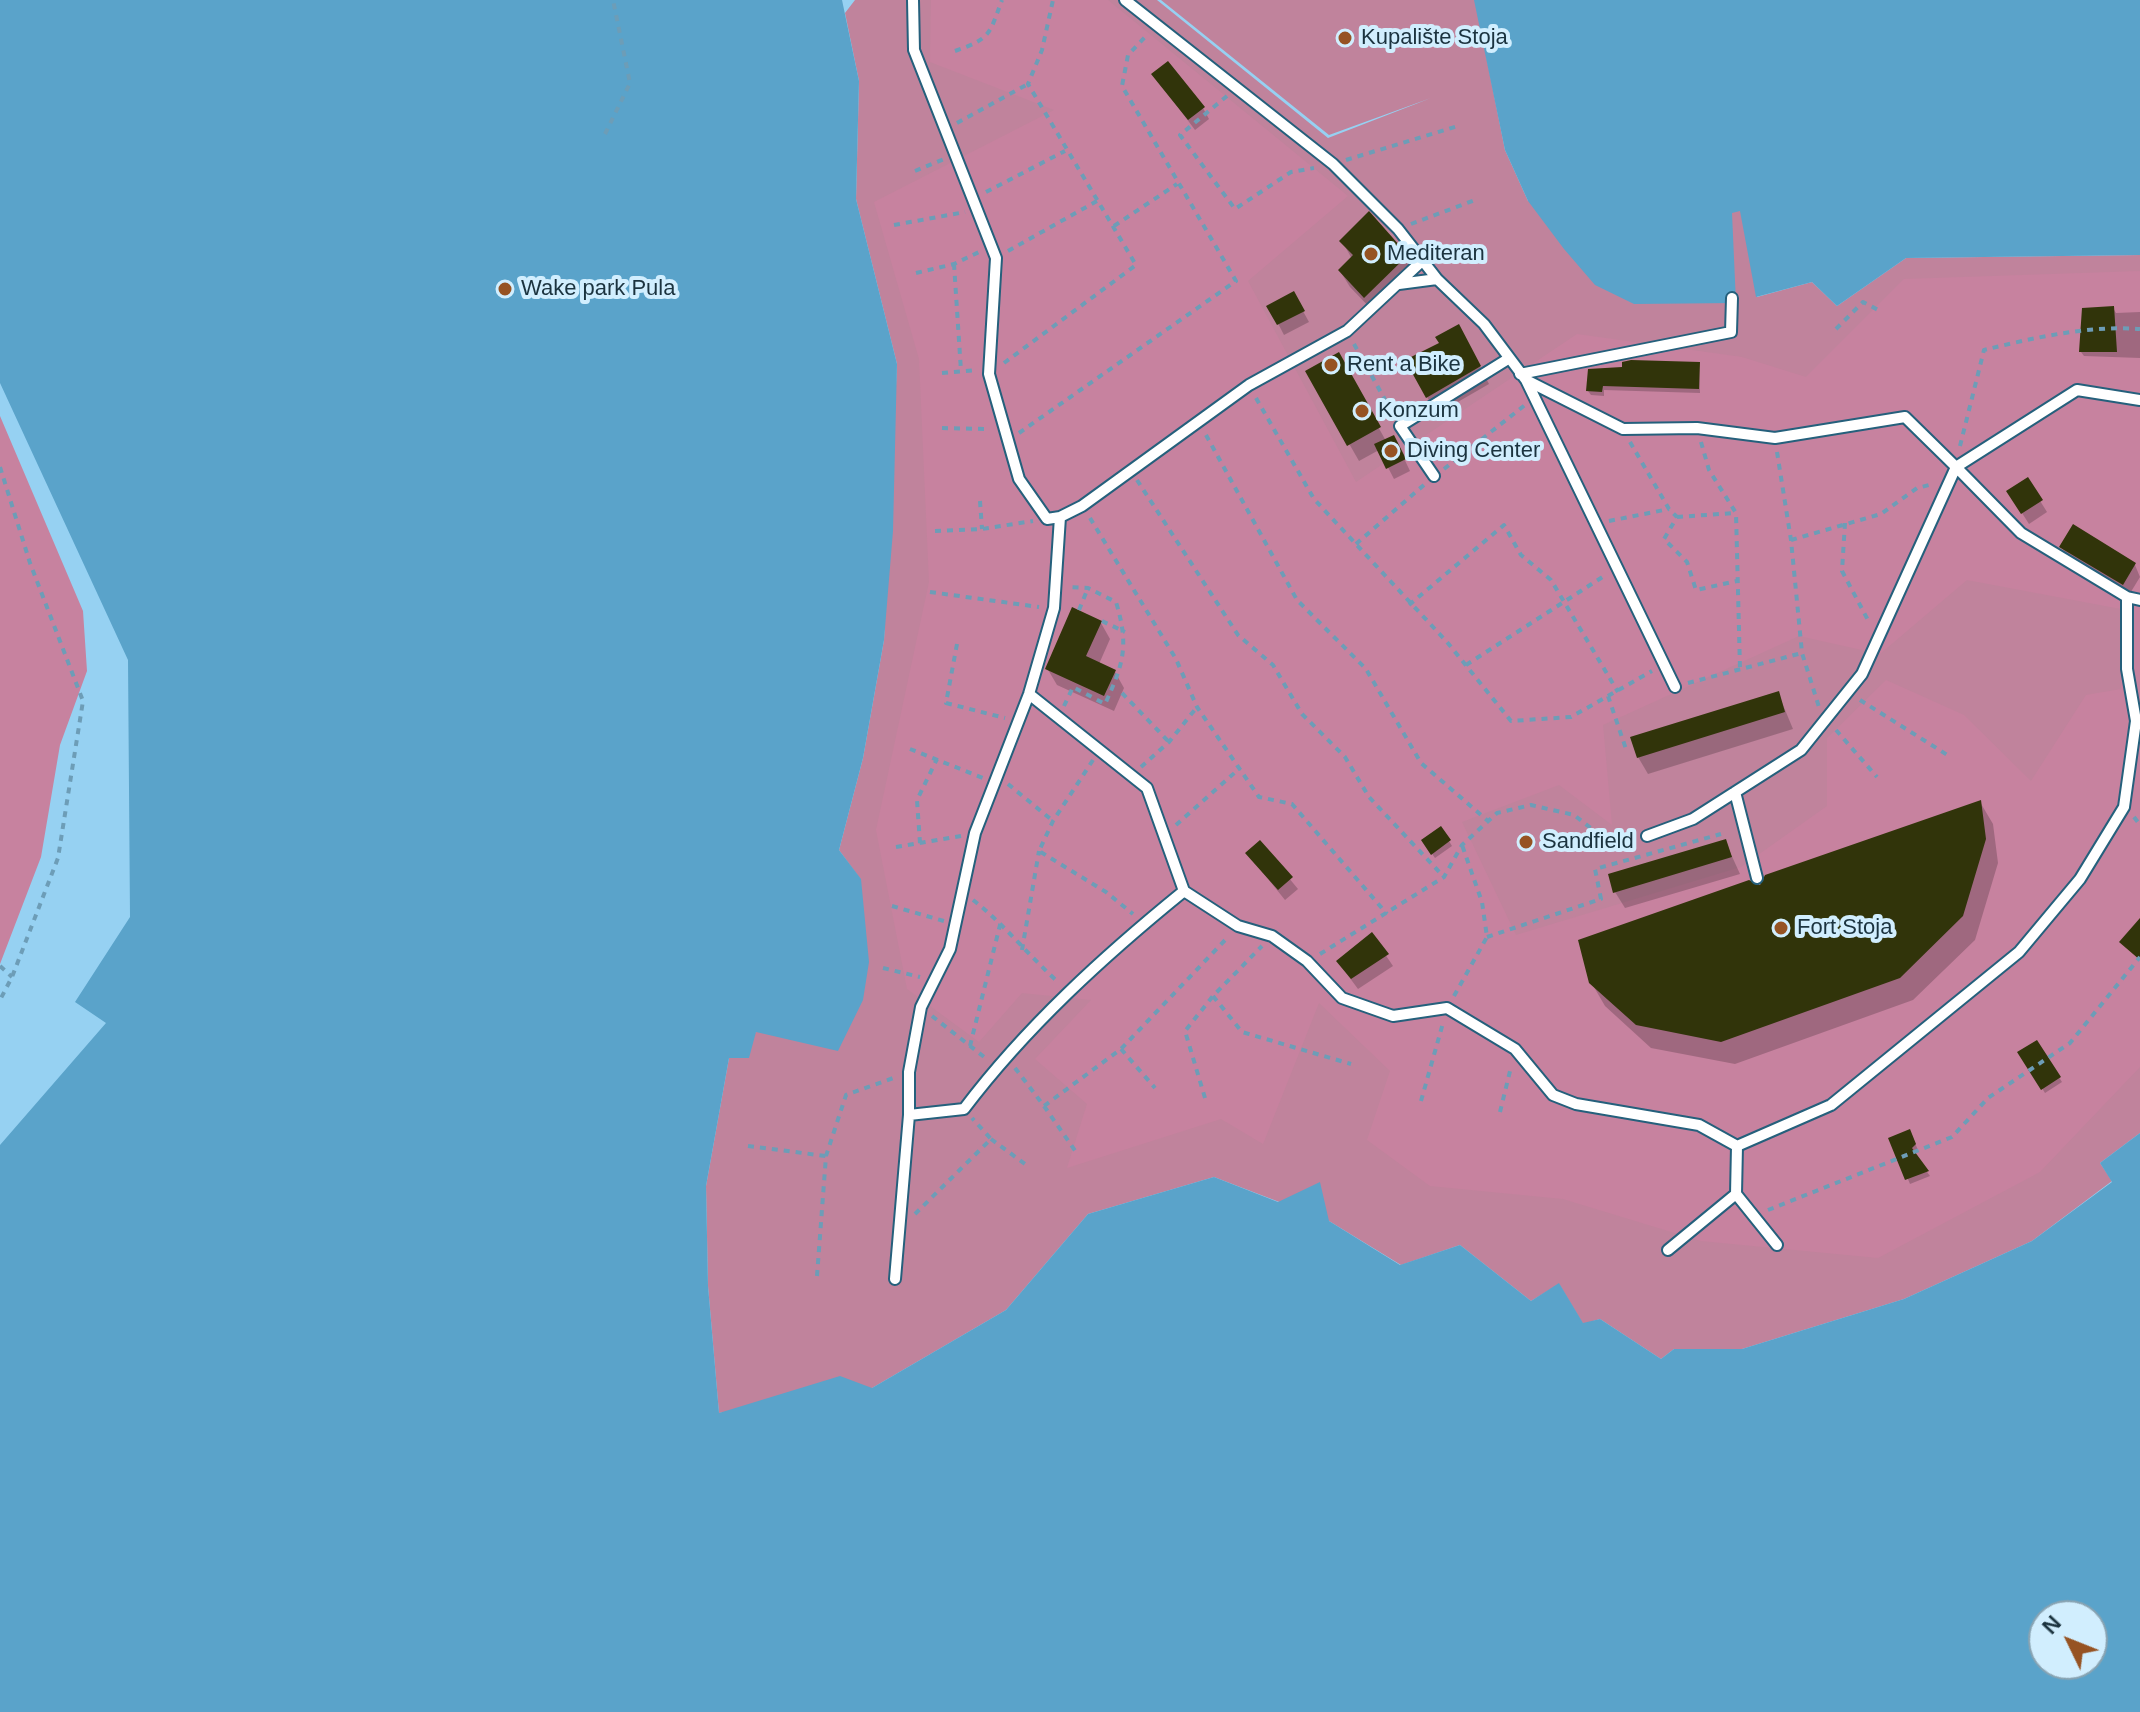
<!DOCTYPE html>
<html>
<head>
<meta charset="utf-8">
<style>
	body { margin:0 }
	#map { position:relative; width:2140px; height:1712px; overflow:hidden; background:#96d1f2; font-family:Helvetica,sans-serif }
	canvas { display:block }
	.north { position:absolute; left:2028px; top:1600px; width:80px; height:80px; box-sizing:border-box; background:#d1eefe; border:2px solid #88a3b2; border-radius:50%; rotate:313deg; font-size:22px; font-weight:700; line-height:32px; text-align:center; color:#1b333f }
	.north::after { content:''; display:block; margin:auto; width:28px; height:36px; background:#965323; clip-path:polygon(50% 0,100% 100%,50% 72%,0 100%) }
</style>
</head>
<body>
<div id="map">
<canvas width="2140" height="1712"></canvas>
<div class="north">N</div>
</div>
<script>
const ctx = document.querySelector('canvas').getContext('2d');
ctx.lineJoin = 'round';
function paint(path, color) {
  ctx.fillStyle = color;
  ctx.fill(path, 'evenodd');
}
function strokePath(path, color, width, dash) {
  ctx.strokeStyle = color;
  ctx.lineWidth = width;
  ctx.lineCap = dash ? 'butt' : 'round';
  ctx.setLineDash(dash || []);
  ctx.stroke(path);
}
function label(font, color, halo, rows, align = 'center') {
  ctx.font = font + ' Helvetica,sans-serif';
  ctx.lineWidth = 8;
  ctx.setLineDash([]);
  ctx.textBaseline = 'middle';
  ctx.strokeStyle = halo;
  ctx.fillStyle = color;
  for (const [text, x, y, turn = 0] of rows) {
    ctx.save();
    ctx.translate(x, y);
    ctx.rotate((+turn || 0) * Math.PI / 180);
    ctx.textAlign = isNaN(turn) ? turn : align;
    if (halo) ctx.strokeText(text, 0, 0);
    ctx.fillText(text, 0, 0);
    ctx.restore();
  }
}
const green = new Path2D(`
	M855 0H1157L1328 138 1431 98 1329 135 1161 0H1475L1505 150 1528 201 1741 211 1757 297 1812 282 1837 306 1906 258 2140 255V1133L2100 1163 2112 1181 2032 1241 1904 1299 1742 1349H1674L1661 1359 1600 1319 1583 1324 1559 1284 1531 1301 1460 1245 1401 1265 1329 1221 1214 1177 1088 1214 1006 1310 872 1388 719 1413 708 1286 706 1186 729 1058 756 1032 861 880 839 850 863 758 884 640 897 364 856 199 859 81 845 13Z`);
const forest = new Path2D(`
	M931 0H1108L1348 196 1248 281 1356 482 1577 334 1742 357 1806 377 1904 279 2140 271V1067L2040 1172 1878 1258 1701 1241 1563 1199 1430 1186 1367 1140 1390 1071 1319 1003 1263 1144 1221 1119 1067 1168 1087 1104 1035 1059 1091 1000 1022 993 979 1042 907 989 876 830 929 582 919 359 874 202 1054 110 930 62ZM1967 580 2121 609V689L2086 695 2031 781 1964 715 1886 680 1827 738V806L1741 867 1516 935 1462 822 1559 785 1612 825 1603 725 1799 636 1880 654Z
	M0 416 83 611 87 671 60 745 41 857 0 964Z`);
const water = new Path2D(`
	M0 0H842L859 81 856 199 897 364 893 531 884 640 863 758 839 850 861 879 869 962 863 1000 838 1051 756 1032 749 1058H729L706 1186 708 1286 719 1413 840 1376 872 1388 1006 1310 1088 1214 1214 1177 1278 1202 1320 1182 1329 1221 1400 1265 1460 1245 1531 1301 1559 1283 1583 1323 1600 1319 1661 1359 1674 1349H1742L1904 1299 2032 1241 2112 1182 2100 1163 2140 1133V1712H0V1145L106 1023 75 1002 130 917 128 660 0 383ZM2092 1616V1664H2044V1616Z
	M1474 0H2140V255L1906 258 1837 306 1812 282 1756 297 1740 211 1732 213 1736 303 1634 304 1595 285 1564 249 1528 201 1505 150Z`);
const shadow = new Path2D(`
	M1154 75 1203 108 1209 119 1195 130Z
	M1369 214 1407 256 1416 273 1375 313 1350 287 1340 271 1352 259 1342 241Z
	M1293 293 1309 322 1284 335 1269 306Z
	M2113 308 2116 313 2140 312V358L2084 356 2081 352Z
	M1468 343 1489 384 1437 414 1427 397Z
	M1338 355 1386 441 1399 448 1410 471 1394 479 1379 450 1359 461 1308 372Z
	M1699 364 1700 393 1604 390V396L1591 395 1588 391 1623 369Z
	M2027 480 2047 512 2029 524 2015 502Z
	M2061 547 2135 565 2140 577 2129 595 2068 557Z
	M1101 623 1110 639 1099 664 1115 672 1124 688 1114 711 1057 685 1047 668Z
	M1778 693 1793 729 1648 774 1638 757Z
	M1980 802 1993 824 1998 863 1975 940 1913 1000 1735 1064 1651 1048 1605 1006 1591 982 1761 888Z
	M1441 828 1452 846 1435 858 1423 841Z
	M1725 841 1740 874 1625 908 1615 892Z
	M1260 843 1298 889 1285 900 1248 854Z
	M1372 935 1393 966 1358 989 1338 962Z
	M2037 1043 2062 1082 2045 1093 2020 1053Z
	M1912 1136 1918 1150 1913 1153 1930 1176 1910 1184 1891 1139Z`);
const building = new Path2D(`
	M1168 61 1205 107 1188 120 1151 74Z
	M1369 211 1408 255 1364 298 1338 270 1353 255 1339 241Z
	M1294 291 1305 311 1277 325 1266 306Z
	M2114 306 2117 352H2079L2082 308Z
	M1459 324 1481 366 1426 398 1405 360 1439 343 1435 337Z
	M1339 352 1381 427 1347 446 1305 371Z
	M1631 360 1700 362 1699 389 1603 386 1602 392 1586 391 1588 369 1622 367V362Z
	M1394 435 1406 459 1386 469 1374 444Z
	M2028 477 2043 500 2021 514 2006 491Z
	M2073 524 2136 563 2123 585 2059 547Z
	M1072 607 1102 621 1086 656 1116 670 1104 696 1045 669Z
	M1779 691 1785 712 1637 758 1630 737Z
	M1981 800 1986 839 1963 916 1900 978 1721 1042 1636 1025 1589 983 1578 940 1749 880 1760 885 1765 875Z
	M1441 826 1451 840 1431 855 1421 840Z
	M1726 839 1732 857 1613 893 1608 874Z
	M1260 840 1293 877 1278 890 1245 853Z
	M2140 918V960L2119 942Z
	M1372 932 1389 954 1351 979 1336 961Z
	M2037 1040 2061 1077 2041 1090 2017 1052Z
	M1910 1129 1916 1144 1912 1148 1929 1171 1905 1180 1888 1138Z`);
const path = new Path2D(`
	M955 51C992 38 989 34 1002 0
	M1227 96 1180 135 1235 209 1291 172 1314 168
	M957 123 1028 84
	M605 134 630 83 613 0
	M1346 160 1458 126
	M915 171 944 159
	M986 192 1065 151
	M1411 224 1475 200
	M894 225 965 212
	M1114 226 1177 184
	M1008 251 1097 201
	M954 264 961 371
	M916 273 954 264 979 252
	M1836 329 1863 302 1882 312
	M1354 344 1393 414
	M1004 363 1136 265 1028 84 1042 50 1053 0
	M942 373 977 370
	M1256 398 1314 499 1447 642 1511 721 1571 717 1652 671
	M942 428 989 429
	M1019 433 1236 281 1122 86 1128 55 1147 35
	M1206 435 1297 600 1366 669 1421 763 1488 821
	M1630 442 1669 509 1677 517 1664 539 1687 562 1696 590 1737 581
	M1701 442 1709 470 1736 513 1740 669
	M1960 446 1984 350C2033 338 2089 325 2140 329
	M1777 452 1791 540 1802 653 1819 707
	M0 467 30 563 83 701 58 858 12 977 0 1000
	M1444 469 1525 405
	M1137 480 1238 635 1273 665 1302 714 1345 757 1369 797 1444 877
	M980 501 982 529
	M1677 517 1735 513
	M1090 518 1176 659 1197 707 1259 797 1292 804 1387 914
	M1609 521 1669 509
	M1845 523 1842 571 1869 622
	M935 531 982 529 1033 521
	M1791 540 1881 514 1917 488 1933 484
	M1356 544 1425 484
	M930 592 1039 607
	M1409 605 1504 525 1521 555 1551 580 1618 692
	M1079 610 1088 588
	M1102 621 1125 632
	M957 644 946 703 1005 718
	M1466 665 1604 576
	M1688 683 1802 653
	M1122 693 1169 742
	M1608 696 1627 752
	M1860 700 1949 756
	M1064 706 1073 687 1105 704C1124 663 1129 645 1116 602L1088 588 1067 587
	M1836 730 1877 777
	M910 749 983 778
	M1093 760 1053 821 1039 851 1106 892 1133 914
	M1141 767 1169 742 1197 707
	M1008 784 1053 821
	M2134 817 2140 825
	M1176 825 1240 768
	M920 843 917 800 937 759
	M896 847 961 836
	M973 900C1004 924 1028 955 1058 982
	M892 906 944 921
	M1487 937 1601 899 1595 869 1721 834
	M1022 950 1039 851
	M1320 954 1444 877 1462 845 1497 813 1531 805 1574 815 1614 846 1636 839
	M0 966 12 977
	M883 968 920 977
	M1213 996 1242 1032 1351 1064
	M1454 996 1487 937 1482 902 1462 845
	M932 1016 988 1060
	M970 1046 1001 921
	M1121 1049 1155 1088
	M1015 1068 1044 1106 1121 1049 1228 937
	M1205 1098 1185 1031 1213 996 1262 946
	M1421 1101 1443 1023
	M1044 1106 1076 1152
	M1500 1112 1511 1067
	M991 1139 1025 1164
	M748 1146 826 1156
	M1768 1210 1952 1137 1988 1098 2070 1043 2140 957
	M915 1214 991 1139 972 1118
	M817 1276 826 1156 846 1095 896 1077`);
const lane = new Path2D(`
	M913 0 914 50 996 258 989 374 1019 479 1047 519 1060 517 1082 506 1249 385 1347 331 1423 260
	M1125 0 1333 164 1398 229 1437 279 1484 324 1526 380 1623 429 1697 428 1775 438 1905 417 1956 467 2077 390 2140 400
	M1399 284 1437 279
	M1520 374 1731 332 1732 298
	M1526 380 1675 687
	M1434 476 1400 426 1508 359
	M1029 694 1147 788 1184 891 1238 926 1272 936 1307 961 1342 998 1393 1016 1447 1008 1515 1049 1553 1095 1576 1104 1699 1125 1737 1146 1831 1105 2019 952 2080 879 2124 807 2136 721 2127 669V597L2140 600
	M1735 792 1757 878
	M1647 836 1693 819 1801 750 1862 674 1956 467 2021 533 2127 597
	M909 1115 964 1109C1026 1027 1104 956 1184 891
	M1737 1146 1736 1194 1777 1245
	M1668 1250 1736 1194
	M895 1279 909 1115V1072L921 1007 950 949 975 833 1029 694 1054 608 1060 517`);
const markers = [
	[1345,38,8,"#965323"],
	[1371,254,8,"#965323"],
	[505,289,8,"#965323"],
	[1331,365,8,"#965323"],
	[1362,411,8,"#965323"],
	[1391,451,8,"#965323"],
	[1526,842,8,"#965323"],
	[1781,928,8,"#965323"]
];
const poiNames = [
	["Kupalište Stoja",1361,38],
	["Mediteran",1387,254],
	["Wake park Pula",521,289],
	["Rent a Bike",1347,365],
	["Konzum",1378,411],
	["Diving Center",1407,451],
	["Sandfield",1542,842],
	["Fort Stoja",1797,928]
];
paint(green, '#c0839c');
paint(forest, '#c7829f');
paint(water, '#5aa3ca');
paint(shadow, '#0003');
paint(building, '#31340a');
strokePath(lane, '#25607c', 14);
strokePath(path, '#6d9db7', 4, [6, 6]);
strokePath(lane, '#fff', 10);
for (const [x, y, r, color] of markers) {
  const dot = new Path2D();
  dot.arc(x, y, r, 0, 2 * Math.PI);
  ctx.fillStyle = color;
  ctx.fill(dot);
  strokePath(dot, '#d1eefe', 3);
}
label('22px', '#1b333f', '#d1eefe', poiNames, 'left');
</script>
</body>
</html>
